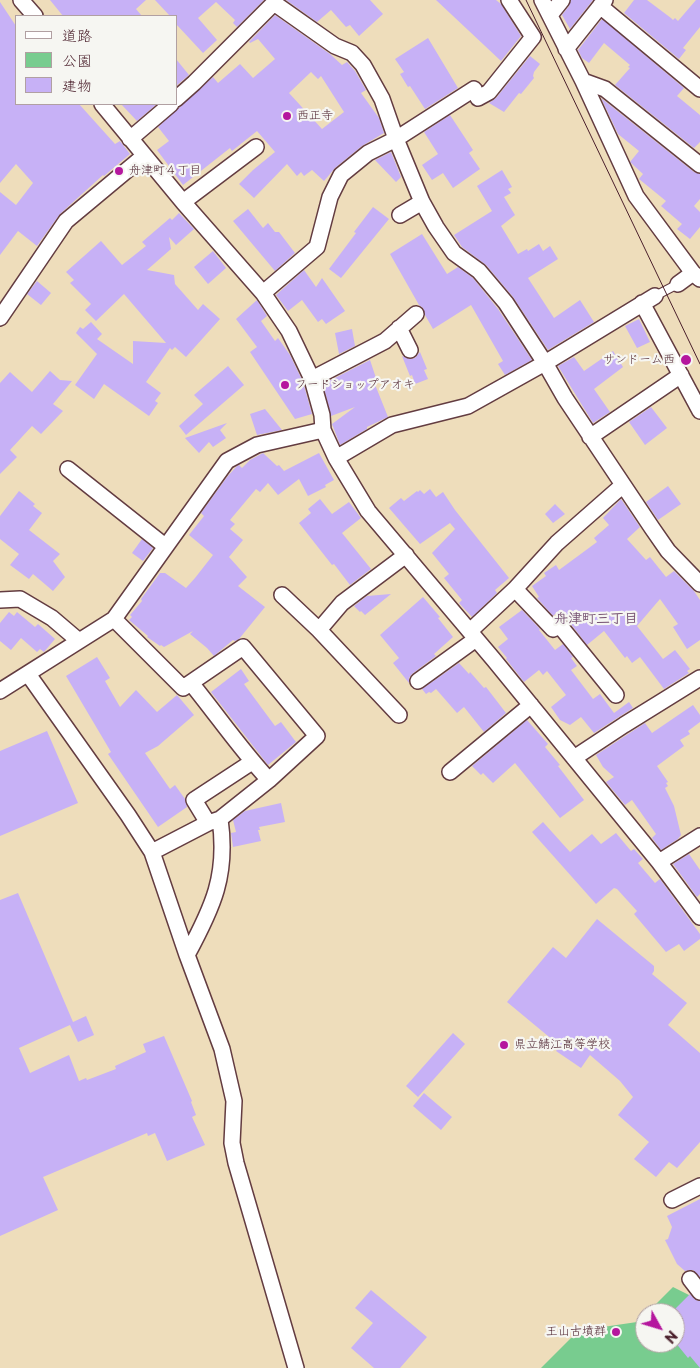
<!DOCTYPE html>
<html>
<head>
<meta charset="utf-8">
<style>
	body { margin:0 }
	#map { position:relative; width:700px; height:1368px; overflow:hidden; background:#edb; font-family:"Playpen Sans","Klee One",sans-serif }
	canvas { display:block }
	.legend { position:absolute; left:15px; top:15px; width:162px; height:90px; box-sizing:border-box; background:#f6f6f2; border:1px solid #b1a0a2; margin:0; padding:6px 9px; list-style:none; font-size:15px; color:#4a1f2b }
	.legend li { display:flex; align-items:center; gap:10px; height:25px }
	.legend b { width:25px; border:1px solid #b1a0a2 }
	.north { position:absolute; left:635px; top:1303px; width:50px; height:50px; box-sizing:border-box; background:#f6f6f2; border:1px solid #b1a0a2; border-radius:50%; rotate:129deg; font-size:14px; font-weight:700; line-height:20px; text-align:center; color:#4a1f2b }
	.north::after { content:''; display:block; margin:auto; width:18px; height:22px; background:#b5179e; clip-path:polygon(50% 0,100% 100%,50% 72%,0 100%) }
</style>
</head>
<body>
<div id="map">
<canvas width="700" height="1368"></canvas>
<ul class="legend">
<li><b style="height:6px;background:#fff"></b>道路</li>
<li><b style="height:14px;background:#78cc8f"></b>公園</li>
<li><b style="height:14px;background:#c7b1f6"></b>建物</li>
</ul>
<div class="north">N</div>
</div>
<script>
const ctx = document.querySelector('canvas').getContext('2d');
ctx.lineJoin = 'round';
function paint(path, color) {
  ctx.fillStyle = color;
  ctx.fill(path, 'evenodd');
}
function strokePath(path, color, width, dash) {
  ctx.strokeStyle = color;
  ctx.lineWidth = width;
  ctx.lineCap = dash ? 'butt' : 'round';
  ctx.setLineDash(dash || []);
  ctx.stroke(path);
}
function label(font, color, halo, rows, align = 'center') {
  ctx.font = font + ' "Playpen Sans","Klee One",sans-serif';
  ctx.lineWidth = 4.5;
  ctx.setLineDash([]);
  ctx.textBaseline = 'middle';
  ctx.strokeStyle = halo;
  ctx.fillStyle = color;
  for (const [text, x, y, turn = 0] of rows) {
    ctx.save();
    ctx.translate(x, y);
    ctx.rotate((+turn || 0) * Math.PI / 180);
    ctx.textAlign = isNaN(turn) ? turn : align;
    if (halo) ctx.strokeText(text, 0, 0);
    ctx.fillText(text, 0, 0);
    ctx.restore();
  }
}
const green = new Path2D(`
	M673 1287 693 1297 700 1307V1368H541L571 1338 603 1327 637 1322 645 1315V1343H675V1313H647Z`);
const building = new Path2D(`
	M50 0H146L136 9 142 16H63Z
	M155 0H264L237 27 233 23 235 20 216 2 198 18 217 40 203 53 176 24V16H170Z
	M286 0H370L383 14 359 36 350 25 346 27 331 10 317 22Z
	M436 0H496L501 4 521 36 501 61Z
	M571 0H593L570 29 562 15 569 6Z
	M634 0H647L671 18 673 20 675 18 678 21 696 0H700V27L683 48 686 50 679 59 624 13Z
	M0 2 16 26V104H79L115 144 120 141 130 154 104 176 103 175 60 214 37 246 18 231 0 255V192L16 205 33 183 16 164 0 183Z
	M275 15 330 54 342 65 347 62 355 71 366 90 361 93 379 118 384 133 362 146 335 168 324 181 312 170 304 176 301 172 297 176 287 164 254 198 239 184 253 170 275 152 257 131 232 151 230 148 183 185 157 150 169 141 158 127 213 77 218 83 240 64 253 78 275 59 258 39 250 43 249 42ZM311 72 318 79 321 76 344 112 322 129 289 93Z
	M602 19 684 88 677 96 700 115V142L694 148 615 85 630 68 628 67 630 65 604 43 589 63 582 58 578 50Z
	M428 38 458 88 425 109 410 86 408 87 400 74 404 72 395 59Z
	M530 56 540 64 534 72 533 76 534 78 521 94 519 93 504 112 489 103 496 98Z
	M176 59 189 75 176 86Z
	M601 98 694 172 700 174V199L694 206 700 212V227L690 239 677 229 682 224 661 206 666 201 639 179 643 174 630 162 639 151 618 134Z
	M121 104H157L137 121Z
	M450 115 473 150 469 153 480 169 453 188 443 173 432 180 422 165 438 154 424 132Z
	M391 152 401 177 396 182 375 160Z
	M502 170 512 187 508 189 511 193 504 197 515 215 501 226 518 254 527 249 528 251 539 244 543 251 550 246 558 259 528 278 554 318 580 300 594 322 548 350 513 297 486 265 462 247 454 235 492 211 477 186Z
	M373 207 389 219 341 278 329 269 356 233 354 232Z
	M248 209 263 228 268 223 275 232H279L295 253 275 271 233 221Z
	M179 213 194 229 176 245 169 237 171 249 147 270 174 275 175 284 198 310 203 304 220 319 186 357 175 347 172 350 170 348 146 382 161 393 155 401 158 403 149 416 104 384 94 399 75 385 97 354 76 333 80 327 83 329 91 322 102 334 97 339 133 364V341L166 343 124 294 96 321 85 310 91 304 70 283 74 280 66 272 101 241 122 265 146 246 142 242 170 218 172 220Z
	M422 234 447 274 458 267 473 278 498 309 532 360 505 375 498 364 503 361 471 305 433 329 425 315 423 308 419 305 390 254Z
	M213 251 226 268 208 284 194 267Z
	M304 270 316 287 322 278 345 311 326 324 322 319 318 322 302 300 288 311 276 295Z
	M37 281 51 293 41 305 27 294Z
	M257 300 267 316 261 321 275 341 278 338 290 355 303 382 312 414 295 419 250 352 257 347 236 319Z
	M639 319 650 342 637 348 625 326Z
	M352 329 355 346 339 354 335 333Z
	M613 351 623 367 594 389 610 412 593 423 558 366 574 357 584 371Z
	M420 352 427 369 424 370 428 379 415 384 412 375 410 376 402 356 410 359 415 358Z
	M370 360 377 381 374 382 388 417 367 427V429L340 445 332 424 355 407 331 416 323 384Z
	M228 366 244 385 186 435 179 426 203 404 194 395Z
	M50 371 60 380 72 381 53 404 63 411 41 434 32 426 10 450 17 457 0 474V383L10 372 32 392Z
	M651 407 667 428 645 445 629 422Z
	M265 409 282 430 257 435 250 414Z
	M227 423 220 430 226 438 213 447 209 442 199 453 185 438Z
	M263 453 277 466 279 465 284 471 319 453 334 480 325 485 326 487 308 496 299 479 278 495 268 483 260 492 256 489 230 520 235 524 230 529 243 540 229 557 247 577 238 586 265 607 239 639 235 641 233 640 214 656 207 648 190 634 193 631 164 647 161 645 160 646 147 637 148 636 129 620 132 617 130 615 142 601 141 599 160 573H165L186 588 195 578 213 555 189 535 204 516 201 513 227 477 237 466 239 465 242 468 250 460Z
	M668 486 681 504 658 520 646 502Z
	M430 489 436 497 443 492 455 510 509 578 495 590 497 593 472 617 459 603 462 600 444 578 449 574 432 553 455 529 450 523 420 544 389 508 401 498 404 501 417 491 418 492 420 490 424 494Z
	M19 491 35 504 33 506 42 513 29 530 60 554 53 561 65 577 53 591 33 574 29 579 10 565 19 554 0 539V516Z
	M320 499 332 514 349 502 361 518 342 533 371 569 350 585 334 564 332 565 299 523 311 513 308 509Z
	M621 499 640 527 627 539 646 560 650 557 666 577 674 571 694 591 700 600V640L687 649 673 627 678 624 660 599 637 626 663 659 675 650 690 669 687 671 689 673 664 689 640 657 632 663 627 656 625 658 604 631 587 645 560 610 553 616 537 598 539 597 532 586 546 576 544 573 556 565 559 570 597 542 594 538 609 525 603 518Z
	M555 504 565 514 553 523 545 514Z
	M142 539 153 548 143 561 132 553Z
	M391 594 365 615 361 611 360 612 354 606 367 596Z
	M423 597 440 617 438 618 453 637 434 654 436 656 412 674 409 678V683L393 663 399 658 380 635Z
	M522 610 540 629 539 630 555 650 563 644 573 657 571 658 577 666 571 670 593 699 600 694 614 713 629 702 633 708 594 733 581 717 570 725 560 720 551 707 566 695 547 671 543 675 539 670 524 682 506 659 507 658 498 647 508 639 499 627Z
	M9 612 14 616 17 612 35 627 38 624 55 639 44 652 40 649 37 652 21 638 11 650 0 641V623Z
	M97 657 110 678 105 681 120 707 136 690 157 712 177 695 194 715 158 746 145 753 170 789 175 785 185 799 187 807 158 827 108 754 111 752 66 676Z
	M459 663 469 674 470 672 484 688 486 687 506 713 484 732 464 707 457 713 436 689 431 693 429 692 426 694 422 689Z
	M241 669 249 681 244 684 275 726 281 722 296 742 268 765 211 692Z
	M693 705 700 715V722L688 731 690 734 680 740 684 746 657 766 668 782 666 783 668 786 665 788 674 806 681 835 678 839 661 850 652 838 656 834 632 800 625 805 606 782 614 777 603 767 596 755 645 723 652 733Z
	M527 720 548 744 545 747 560 765 558 766 584 800 560 818 515 763 493 783 483 773 481 775 472 766Z
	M47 731 78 803 0 836V751Z
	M281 803 285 822 259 827 260 830H258L261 841 233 847 231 833 236 832 233 820 245 811Z
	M543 822 570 852 592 834 601 844 616 833 631 851 634 849 643 859 638 863 655 883 660 879 700 934V939L684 951 679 944 666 952 634 914 637 911 617 889 614 888 596 904 532 832Z
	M689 854 700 870V894L697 897 673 864Z
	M18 893 73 1022 86 1016 94 1035 78 1042 70 1025 19 1048 30 1073 69 1055 79 1081 86 1078 87 1080 116 1069 115 1066 146 1052 143 1044 164 1036 192 1101 191 1102 196 1115 192 1117 205 1145 167 1161 155 1133 148 1136 147 1133 43 1177 58 1210 0 1236V900Z
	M597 919 654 966V971L652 974 687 1003 668 1025 700 1053V1142L677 1168 669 1162 656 1177 634 1159 649 1142 618 1115 633 1097 620 1081 590 1055 581 1068 556 1051 560 1046 507 1002 553 947 566 958Z
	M453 1033 465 1044 418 1097 406 1086Z
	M424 1093 452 1117 441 1130 413 1106Z
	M700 1199V1277L693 1270 685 1271 677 1264 665 1240 668 1239 672 1227 667 1216Z
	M371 1290 427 1337 400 1368H374L351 1348 373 1323 355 1308Z
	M690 1294 696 1300 700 1301V1368L690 1356 688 1358 675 1342 681 1338 675 1331V1309Z`);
const service = new Path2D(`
	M655 296 678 284`);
const minor = new Path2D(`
	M21 0 35 16
	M542 0 583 81 636 196 693 273 700 279
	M274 3 335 46 352 53 363 65 382 99 396 139 422 202 436 227 454 253 479 271 506 303 545 363 565 398 652 528 668 551 700 584
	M600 6 700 89
	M550 15 562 0
	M566 49 605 0
	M583 81 605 89 700 165
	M176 99 194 83 274 3V0
	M102 104 183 202 263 293 289 331 312 379 322 415 323 430 336 458 368 511 494 660 659 862 700 917
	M130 139 171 104
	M183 202 256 147
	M400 215 422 202
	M678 284 693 273
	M263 293 317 247 330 197 341 175 368 153 396 139 474 89 478 98 489 92 533 37 509 0
	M642 303 700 411
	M0 318 66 221 144 156
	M399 328 410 350
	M312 379 385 341 416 314
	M590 437 681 375
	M336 458 392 425 468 406 545 363 655 296
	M68 469 165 546
	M515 589 553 629 560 626 616 695
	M282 595 319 630
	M0 600 20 599 52 618 79 641
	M114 619 183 688 243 647 317 736 269 780 220 819 208 823 152 852
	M470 631 515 589 557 543 623 485
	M28 674 128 815 152 852 187 955 222 1049 234 1101 232 1143 236 1163 296 1368
	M418 681 476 639
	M191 683C217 715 241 750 269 780
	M0 691 114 619 227 461 257 445 323 430
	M399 715 319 630 342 603 406 555
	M574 758 624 725 700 678
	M450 772 531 705
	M208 823 194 800 252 762
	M659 862 700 836
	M187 955C213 907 228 875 220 819
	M672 1200 700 1186
	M690 1279 700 1292`);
const tram = new Path2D(`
	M526 0 700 364`);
const markers = [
	[287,116,5,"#b5179e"],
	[119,171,5,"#b5179e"],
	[686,360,6,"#b5179e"],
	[285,385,5,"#b5179e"],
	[504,1045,5,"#b5179e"],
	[616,1332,5,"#b5179e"]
];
const poiNames = [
	["西正寺",297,116],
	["舟津町４丁目",129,171],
	["サンドーム西",675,360,"right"],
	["フードショップアオキ",295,385],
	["県立鯖江高等学校",514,1045],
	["王山古墳群",606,1332,"right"]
];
const neighbourhoodNames = [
	["舟津町三丁目",596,619]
];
paint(green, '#78cc8f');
paint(building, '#c7b1f6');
strokePath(service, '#633c41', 10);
strokePath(minor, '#633c41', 18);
strokePath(service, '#fff', 8);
strokePath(minor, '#fff', 15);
strokePath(tram, '#4a1f2b', 1);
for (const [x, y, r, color] of markers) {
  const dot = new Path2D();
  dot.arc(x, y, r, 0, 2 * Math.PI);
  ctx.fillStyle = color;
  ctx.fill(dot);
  strokePath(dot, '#f6f6f2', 2);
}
label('12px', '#4a1f2b', '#f6f6f2', poiNames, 'left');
label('bold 14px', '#765272', '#f6f6f2', neighbourhoodNames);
</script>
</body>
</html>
